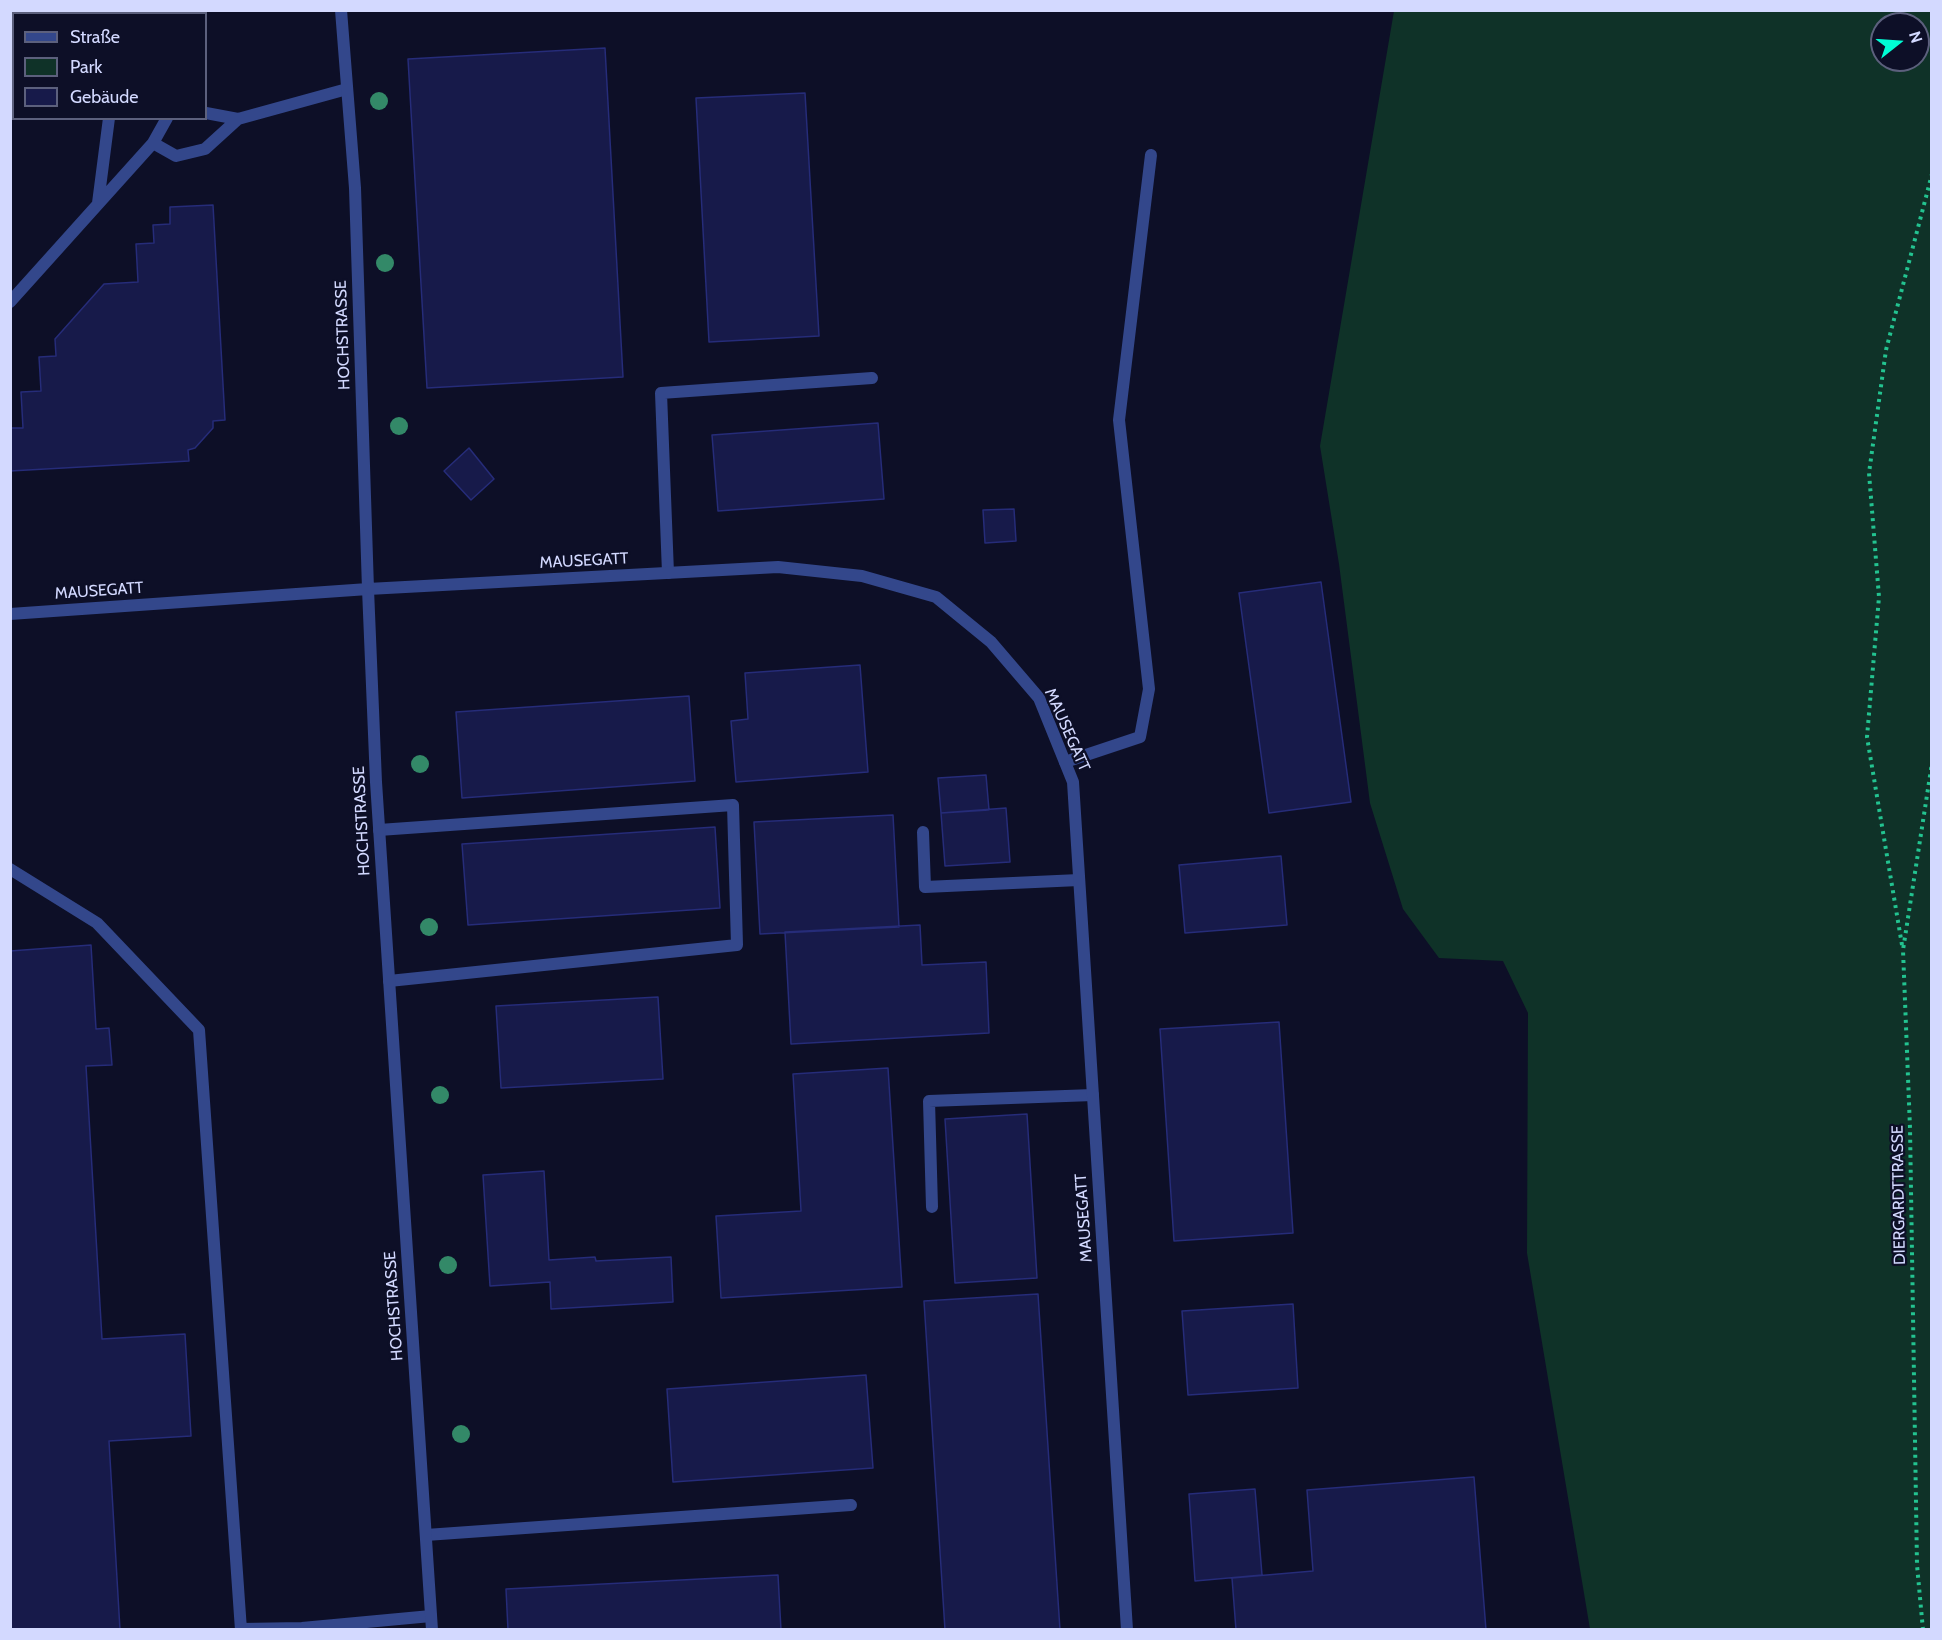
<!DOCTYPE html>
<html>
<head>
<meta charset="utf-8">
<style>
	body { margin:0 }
	#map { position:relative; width:1942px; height:1640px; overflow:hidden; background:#0d0f27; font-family:Cabin,sans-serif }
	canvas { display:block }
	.frame { position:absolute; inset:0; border:12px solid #d3d9ff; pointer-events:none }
	.legend { position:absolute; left:12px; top:12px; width:195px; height:108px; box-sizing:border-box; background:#0d0f27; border:2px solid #5c607d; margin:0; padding:8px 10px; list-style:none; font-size:18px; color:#d3d9ff }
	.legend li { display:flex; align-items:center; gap:12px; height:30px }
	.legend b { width:30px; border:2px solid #5c607d }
	.north { position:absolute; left:1870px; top:12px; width:60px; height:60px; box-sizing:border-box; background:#0d0f27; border:2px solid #5c607d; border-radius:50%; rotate:73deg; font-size:16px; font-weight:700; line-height:24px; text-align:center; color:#d3d9ff }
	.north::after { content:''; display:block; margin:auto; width:21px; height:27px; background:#00fed5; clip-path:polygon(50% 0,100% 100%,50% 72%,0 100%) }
</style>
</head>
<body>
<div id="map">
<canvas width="1942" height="1640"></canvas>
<div class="frame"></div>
<ul class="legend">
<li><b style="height:8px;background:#33478b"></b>Straße</li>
<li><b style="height:16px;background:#0f3228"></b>Park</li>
<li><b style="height:16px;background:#171a4a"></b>Gebäude</li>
</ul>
<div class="north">N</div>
</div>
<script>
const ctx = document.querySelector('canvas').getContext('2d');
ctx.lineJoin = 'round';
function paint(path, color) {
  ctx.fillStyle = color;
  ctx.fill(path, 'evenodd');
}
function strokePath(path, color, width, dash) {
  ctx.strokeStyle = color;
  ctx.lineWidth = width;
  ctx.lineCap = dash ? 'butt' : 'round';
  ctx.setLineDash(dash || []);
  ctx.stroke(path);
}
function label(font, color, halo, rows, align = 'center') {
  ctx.font = font + ' Cabin,sans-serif';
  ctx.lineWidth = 4.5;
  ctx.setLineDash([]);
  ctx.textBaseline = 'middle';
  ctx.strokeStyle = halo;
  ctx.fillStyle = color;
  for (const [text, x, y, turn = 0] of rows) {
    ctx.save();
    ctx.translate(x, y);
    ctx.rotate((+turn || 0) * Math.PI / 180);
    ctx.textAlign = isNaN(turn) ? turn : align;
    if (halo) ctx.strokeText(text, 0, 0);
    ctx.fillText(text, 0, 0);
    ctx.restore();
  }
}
const green = new Path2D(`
	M1394 11H1931V1629H1590L1527 1253 1528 1013 1503 961 1439 958 1403 909 1370 803 1339 564 1320 446ZM1882 24H1918V60H1882Z`);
const building = new Path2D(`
	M10 10H39L37 14H14V50L10 54Z
	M605 48 623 377 427 388 408 59Z
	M805 93 819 336 709 342 696 98Z
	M213 205 225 420 213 421V428L195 448 188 450 189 461 10 471V428H23L21 392 41 391 39 357 56 356 55 339 104 284 138 282 136 244 154 243 153 225 170 224V207Z
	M878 423 884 499 718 511 712 435Z
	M469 448 494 479 471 500 444 471Z
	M1014 509 1016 541 985 543 983 510Z
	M1321 582 1351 802 1269 813 1239 593Z
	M860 665 868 772 736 782 731 721 748 719 745 673Z
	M689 696 695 781 462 798 456 712Z
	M986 775 989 810 941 813 938 778Z
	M1006 808 1010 862 945 866 941 813Z
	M893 815 899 927 760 934 754 822Z
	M715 827 720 908 468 925 462 844Z
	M1281 856 1287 925 1185 933 1179 865Z
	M920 925 922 965 986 962 989 1033 791 1044 785 932Z
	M91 945 96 1029 109 1028 112 1065 86 1066 102 1339 185 1334 191 1436 109 1441 120 1630H10V951Z
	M658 997 663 1079 501 1088 496 1006Z
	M1279 1022 1293 1233 1174 1241 1160 1029Z
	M888 1068 902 1287 721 1298 716 1216 801 1211 793 1074Z
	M1027 1114 1037 1278 955 1283 945 1119Z
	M544 1171 549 1260 595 1257 596 1261 671 1257 673 1302 551 1309 550 1282 490 1286 483 1175Z
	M1038 1294 1060 1630H945L924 1301Z
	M1293 1304 1298 1388 1188 1395 1182 1311Z
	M866 1375 873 1468 673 1482 667 1389Z
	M1474 1477 1486 1630H1236L1232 1578 1313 1571 1307 1490Z
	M1255 1489 1262 1575 1195 1581 1189 1494Z
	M778 1575 781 1630H508L506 1589Z`);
const path = new Path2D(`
	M1902 945 1867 737 1879 597 1869 473 1886 350 1932 174
	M1923 1630 1917 1565 1910 1128 1903 950 1932 763`);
const lane = new Path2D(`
	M121 14V10
	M206 113 238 119 347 89
	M167 118 153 143 176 156 205 149 238 119
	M98 203 109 118
	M10 302 153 143
	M668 573 661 393 872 378
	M1065 762 1140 737 1149 689 1119 420 1151 155
	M379 830 733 805 737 945 389 981
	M923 832 925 887 1079 880
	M10 869 97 923 199 1030 241 1630
	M932 1207 929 1101 1093 1095
	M426 1535 851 1505
	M241 1629 302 1628 431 1616`);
const street = new Path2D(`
	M341 10 355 188 368 589 376 782 432 1630
	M10 614 368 589 778 567 862 576 936 597 991 642 1039 698 1073 782 1127 1630`);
const trees = [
	[379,101],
	[385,263],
	[399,426],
	[420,764],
	[429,927],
	[440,1095],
	[448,1265],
	[461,1434]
];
const streetNames = [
	["HOCHSTRASSE",343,335,-92],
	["MAUSEGATT",584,561,-3],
	["MAUSEGATT",99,591,-4],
	["MAUSEGATT",1067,730,66],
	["HOCHSTRASSE",362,821,-93],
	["DIERGARDTTRASSE",1899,1195,-91],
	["MAUSEGATT",1084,1218,-94],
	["HOCHSTRASSE",394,1306,-94]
];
paint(green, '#0f3228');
paint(building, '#171a4a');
strokePath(building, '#262c79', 1.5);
strokePath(path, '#23c390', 4, [3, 4.5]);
strokePath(lane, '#33478b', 12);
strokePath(street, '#33478b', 12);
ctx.fillStyle = '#338968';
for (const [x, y] of trees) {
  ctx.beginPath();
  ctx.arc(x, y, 9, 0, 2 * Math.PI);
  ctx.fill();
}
label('16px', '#d3d9ff', '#0d0f27', streetNames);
</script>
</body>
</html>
